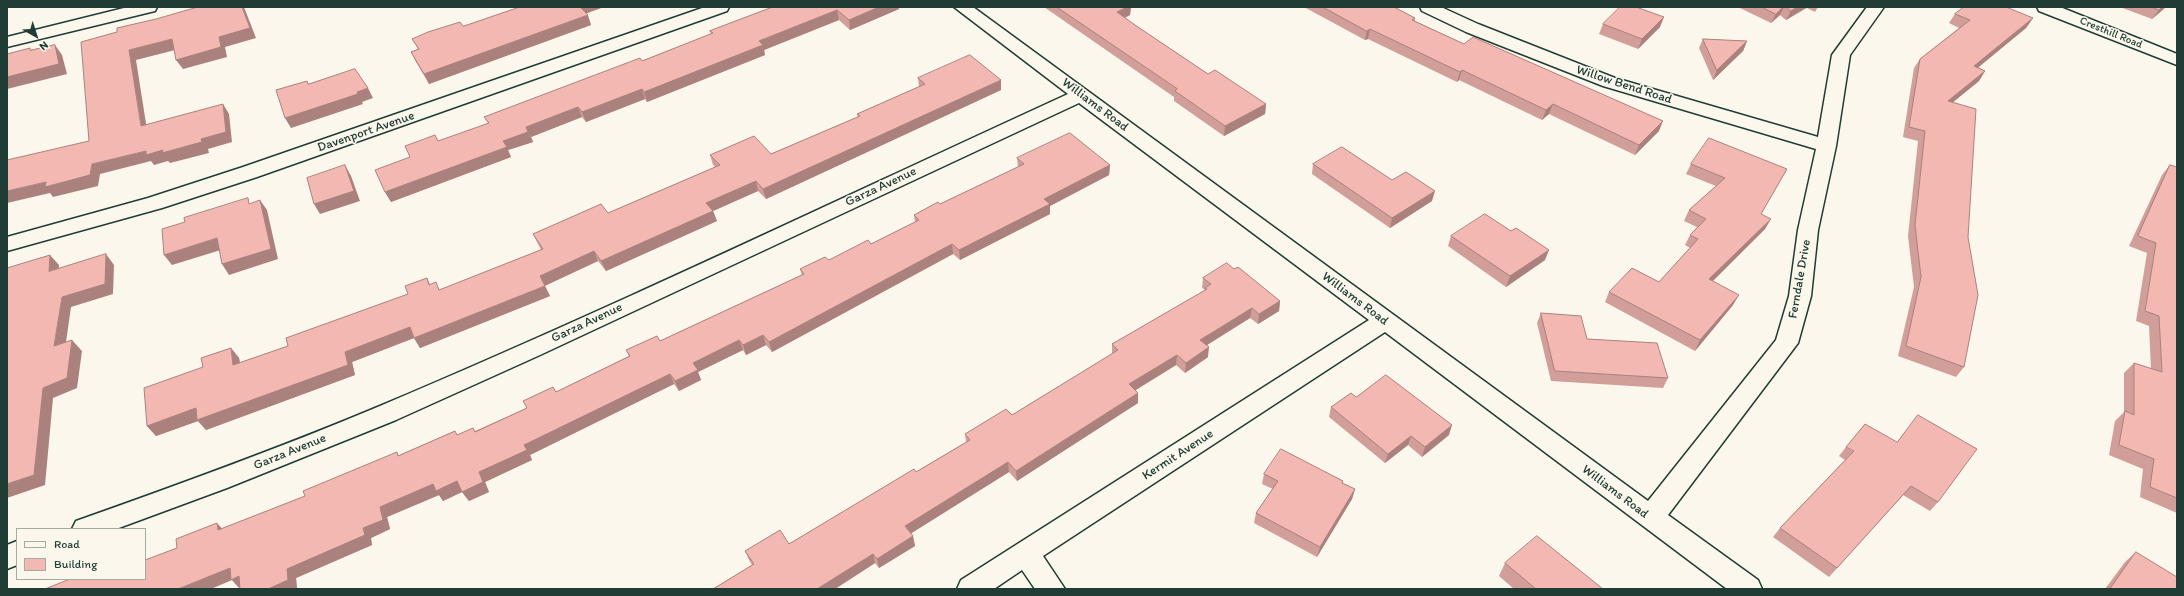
<!DOCTYPE html>
<html>
<head>
<meta charset="utf-8">
<style>
	body { margin:0 }
	#map { position:relative; width:2184px; height:596px; overflow:hidden; background:#fbf7ec; font-family:Itim,sans-serif }
	canvas { display:block }
	.frame { position:absolute; inset:0; border:8px solid #1f3d34; pointer-events:none }
	.legend { position:absolute; left:16px; top:528px; width:130px; height:52px; box-sizing:border-box; background:#fbf7ec; border:1px solid #a3ada2; margin:0; padding:5px 7px; list-style:none; font-size:12px; color:#1f3d34 }
	.legend li { display:flex; align-items:center; gap:8px; height:20px }
	.legend b { width:20px; border:1px solid #a3ada2 }
	.north { position:absolute; left:16px; top:16px; width:40px; height:40px; -webkit-text-stroke:3px #fbf7ec; paint-order:stroke; rotate:141deg; font-size:11px; font-weight:700; line-height:16px; text-align:center; color:#1f3d34 }
	.north::after { content:''; display:block; margin:auto; width:14px; height:18px; background:#1f3d34; clip-path:polygon(50% 0,100% 100%,50% 72%,0 100%) }
</style>
</head>
<body>
<div id="map">
<canvas width="2184" height="596"></canvas>
<div class="frame"></div>
<ul class="legend">
<li><b style="height:5px;background:#fbf7ec"></b>Road</li>
<li><b style="height:11px;background:#f3b8b2"></b>Building</li>
</ul>
<div class="north">N</div>
</div>
<script>
const ctx = document.querySelector('canvas').getContext('2d');
ctx.lineJoin = 'round';
function strokePath(path, color, width, dash) {
  ctx.strokeStyle = color;
  ctx.lineWidth = width;
  ctx.lineCap = dash ? 'butt' : 'round';
  ctx.setLineDash(dash || []);
  ctx.stroke(path);
}
function paint(path, color) {
  ctx.fillStyle = color;
  ctx.fill(path, 'evenodd');
}
function label(font, color, halo, rows, align = 'center') {
  ctx.font = font + ' Itim,sans-serif';
  ctx.lineWidth = 3;
  ctx.setLineDash([]);
  ctx.textBaseline = 'middle';
  ctx.strokeStyle = halo;
  ctx.fillStyle = color;
  for (const [text, x, y, turn = 0] of rows) {
    ctx.save();
    ctx.translate(x, y);
    ctx.rotate((+turn || 0) * Math.PI / 180);
    ctx.textAlign = isNaN(turn) ? turn : align;
    if (halo) ctx.strokeText(text, 0, 0);
    ctx.fillText(text, 0, 0);
    ctx.restore();
  }
}
const minor = new Path2D(`
	M128 7H157L155 11 7 47V37Z
	M705 7H729L727 11 257 177 162 208 7 251V237L148 198 243 167Z
	M954 7H973L1648 501 1776 340 1789 296 1798 230 1816 149 1603 86 1466 32 1422 11 1420 7H1441L1478 24 1615 78 1818 137 1832 55 1867 7H1884L1850 55 1836 146 1818 230 1811 296 1798 343 1668 515 1758 580 1762 589H1727L1385 332 1043 556 1065 589H1035L1022 570 994 589H957L961 580 1369 320 1079 103 540 355 396 420 227 488 116 529H72L76 521C178 485 280 448 380 406 612 308 839 199 1068 94Z
	M2037 7H2060L2177 54V65L2039 11Z
	M17 541V565L7 569V545Z`);
const wall = new Path2D(`
	M604 7 586 13 591 25 429 84 416 62 411 52 418 49 412 39 463 26Z
	M773 7H898L899 9 850 30 839 20 764 50 765 55 647 102 645 99 586 122 582 117 531 137 533 142 508 150 511 157 391 202 385 192 410 157 488 123 484 117 642 61 711 34 710 31Z
	M1044 7H1131L1130 15 1125 18 1135 25 1208 74 1266 104 1265 114 1224 136 1174 101V97Z
	M1304 7H1394L1415 18V21L1464 44 1659 131 1635 155 1549 114 1542 120 1459 80 1457 82 1368 39 1365 40Z
	M1740 7H1818L1815 12 1807 8 1786 20 1780 15 1771 23 1740 8Z
	M2120 7H2166L2152 19Z
	M1955 14 2033 18 2026 28 1978 67 1985 71 1979 81 1952 103 1968 237 1964 367 1956 377 1898 356 1914 287 1908 236 1918 141 1903 137 1914 68 1920 59 1959 28 1949 23Z
	M1603 24 1660 27 1638 49 1599 34Z
	M1703 39 1747 41 1743 51 1713 80 1699 48Z
	M918 78 1001 90 766 199 758 191 713 211 717 221 606 271 598 261 545 286 550 296 420 348 414 338 352 362 355 375 206 430 198 421 156 436 147 426 203 367 231 348 239 358 240 363 288 346 408 294 427 278 430 284 440 290 541 250 533 234 608 213 715 167 713 165 710 155 771 154 858 117 857 114 919 87Z
	M1017 158 1110 165 1109 175 1050 206V214L960 260 953 254 772 352 766 345 746 355 743 350 698 372 701 380 679 391 674 384 530 455 532 460 485 482 489 492 469 501 462 492 443 501 439 495 387 517 390 529 371 538 372 545 296 578 297 589H240L232 580 145 579 177 548 222 529 305 496 455 431 457 435 475 431 527 408 556 392 629 356 626 350 660 341 802 275 800 269 829 260 871 244 915 222 914 215 940 204 1018 167Z
	M1313 164 1432 201 1390 228 1312 174Z
	M1691 164 1787 169 1761 214 1765 229 1712 281 1733 305 1695 351 1605 302 1609 292 1659 282 1690 248 1685 245 1690 235 1697 227 1684 221 1689 210 1716 186 1686 174Z
	M2170 165 2177 167V513L2140 497 2143 469 2109 455 2115 421 2124 412V373L2134 363 2151 369 2149 326 2136 321 2147 253 2129 246 2162 175Z
	M1451 236 1545 260 1506 287 1448 246Z
	M1234 269 1280 301 1279 311 1258 324 1250 318 1207 345 1208 357 1185 373 1176 365 1136 390 1138 403 1017 481 1009 472 911 533 913 536 915 546 879 568 875 563 835 589H713L752 565 749 560 745 551 789 544 916 472 966 442 965 434 1012 415 1112 354V344L1205 291V290L1202 288 1203 278Z
	M1541 313 1587 339 1668 378 1663 388 1551 381 1537 323Z
	M1356 397 1449 435 1422 457 1408 445 1385 463 1329 417 1331 407Z
	M1846 447 1938 502 1930 511 1903 495 1829 577 1773 537 1780 528 1845 460 1839 456Z
	M1264 474 1343 483 1355 489 1352 499 1317 557 1254 523 1256 513 1273 489 1262 484Z
	M2136 552 2177 589H2105L2125 562Z
	M1505 563 1603 589H1514L1499 576Z`);
const shadedWall = new Path2D(`
	M242 7H244L256 38 225 47 227 57 183 69 176 60 219 37Z
	M579 7H604L582 15Z
	M879 7H898L899 9 850 30 849 20Z
	M1127 7H1131L1130 15 1116 21 1117 12Z
	M1783 7H1784L1780 15 1771 23 1776 14Z
	M1797 7H1807L1786 20 1791 11Z
	M2162 7H2166L2152 19 2159 10Z
	M837 10 839 20 764 50 765 55 647 102 644 92 759 41Z
	M588 15 591 25 429 84 424 74Z
	M1664 17 1660 27 1638 49 1642 39Z
	M2033 18 2026 28 1968 76 1974 66Z
	M1370 29 1368 39 1365 40 1367 31Z
	M172 39 179 49 136 60 148 136 141 126 129 50Z
	M1747 41 1743 51 1713 80 1717 70Z
	M55 45 62 55 67 74 7 89V77Z
	M1462 70 1459 80 1457 82 1460 72Z
	M1985 71 1979 81 1942 111 1948 101Z
	M1001 80V90L766 199 763 189Z
	M368 88 373 98 362 102 363 104 291 128 285 118Z
	M642 89 645 99 586 122 582 112Z
	M223 104 229 114 232 142 208 149 209 153 170 163 168 161 154 165 151 161 100 174 98 186 53 197 50 193 7 203V191L46 182 92 164 146 151 201 139Z
	M1266 104 1265 114 1224 136 1225 126Z
	M1553 104 1549 114 1542 120 1546 110Z
	M578 107 582 117 531 137 533 142 508 150 511 157 391 202 385 192 503 141 526 127Z
	M1663 121 1659 131 1635 155 1639 145Z
	M345 165 351 176 360 201 320 214 314 204Z
	M1110 165 1109 175 1050 206V214L960 260 959 250 1044 199Z
	M756 181 758 191 713 211 717 221 606 271 601 261 706 203Z
	M1435 191 1432 201 1390 228 1392 218Z
	M260 200 267 210 278 259 229 275 222 264Z
	M1771 219 1765 229 1704 290 1709 279Z
	M217 238 224 249 172 265 164 255Z
	M952 244 953 254 772 352 769 342Z
	M1549 250 1545 260 1506 287 1510 276Z
	M594 251 598 261 544 286 540 276Z
	M106 254 114 265 113 294 71 307 64 356 54 346 62 297Z
	M50 255 59 265 58 281 49 271Z
	M545 286 550 296 420 348 414 338 352 362 355 375 206 430 198 421 156 436 147 426 345 352 410 327Z
	M1739 295 1733 305 1695 351 1700 340Z
	M1280 301 1279 311 1258 324 1259 314Z
	M1252 308 1250 318 1199 350 1200 340Z
	M763 335 766 345 746 355 743 345Z
	M72 340 82 351 77 388 53 398 45 485 7 498V484L43 388Z
	M739 340 743 350 698 372 701 380 679 391 675 381 693 363Z
	M1209 347 1208 357 1185 373 1186 363Z
	M231 348 239 358 242 375 233 365Z
	M1177 355 1176 365 1129 394V384Z
	M670 374 674 384 530 455 532 460 485 482 489 492 469 501 462 492 443 501 439 495 387 517 390 529 371 538 372 545 296 578 297 589H268L287 569 363 528 380 507 433 484 457 481 479 472 524 445Z
	M1138 393V403L1017 481 1016 471Z
	M1452 425 1449 435 1422 457 1425 447Z
	M1411 436 1408 445 1385 463 1388 454Z
	M1008 462 1009 472 907 536 905 526Z
	M1911 486 1903 495 1829 577 1837 568Z
	M1355 489 1352 499 1317 557 1320 547Z
	M217 523 226 533 218 530Z
	M913 536 915 546 879 568 877 559Z
	M873 554 875 563 835 589H817Z
	M230 568 239 576 240 589 232 580 211 589H178Z`);
const building = new Path2D(`
	M198 7H242L250 28 219 37 221 47 176 60 172 39 129 50 141 126 223 104 226 132 201 139 202 142 162 153 163 150 146 155V151L92 164 90 175 45 187 46 182 7 191V160L89 141 81 42 117 32V28L156 19Z
	M520 7H580L588 15 424 74 411 52 419 49 412 39 428 32 460 22 463 26Z
	M773 7H879L849 20 837 10 759 41 763 45 644 92 642 89 582 112 578 107 526 127 528 132 503 141 507 147 385 192 375 170 410 157 405 146 435 135 438 141 489 123 484 117 640 58 642 61 713 33 710 31Z
	M1057 7H1127L1117 12 1135 25 1208 74 1215 70 1266 104 1225 126 1175 91 1177 89Z
	M1323 7H1394L1415 18 1412 20 1464 44 1473 37 1663 121 1639 145 1553 104 1546 110 1462 70 1460 72 1370 29 1367 31Z
	M1620 7H1636L1664 17 1642 39 1603 24Z
	M1762 7H1783L1776 14Z
	M1787 7H1797L1791 11Z
	M1964 7H2006L2033 18 1974 66 1985 71 1948 101 1976 109 1968 237 1978 295 1964 367 1906 346 1921 277 1915 225 1925 131 1909 127 1920 59 1970 20 1955 14Z
	M2152 7H2162L2159 10Z
	M1703 39 1747 41 1717 70Z
	M55 45 59 64 7 77V54L30 48V50Z
	M970 55 1001 80 763 189 756 181 706 203 713 211 601 261 594 251 540 276 545 286 414 338 410 327 345 352 348 365 197 420 196 408 147 426 144 388 203 367 201 358 231 348 233 365 288 346 286 338 408 294 405 286 427 278 429 285 436 282 439 290 543 249 533 234 601 204 608 213 720 165 710 155 754 136 771 154 860 116 857 114 925 84 918 78Z
	M355 69 368 88 357 92 358 94 285 118 276 90 307 81 308 84Z
	M1070 133 1110 165 1044 199 1050 204 959 250 952 244 769 342 763 335 743 345 739 340 693 363 698 370 675 381 670 374 524 445 527 450 479 472 483 482 462 492 457 481 436 491 433 484 380 507 383 520 363 528 365 535 287 569 288 580 268 589H240L239 576 231 580 230 568 178 589H45L70 579H145V560L177 548 176 539 217 523 218 530 305 496 303 491 397 452 398 456 455 431 457 435 473 428 475 432 527 408 523 401 553 387 556 392 630 356 626 350 657 336 660 341 804 274 800 269 825 257 829 260 868 240 871 244 919 220 914 215 938 202 940 204 1024 164 1017 158Z
	M1709 138 1787 169 1761 214 1771 219 1709 279 1739 295 1700 340 1609 292 1632 268 1659 282 1698 239 1690 235 1706 219 1689 210 1725 178 1691 164Z
	M1342 147 1392 180 1406 172 1435 191 1392 218 1313 164Z
	M345 165 354 191 314 204 307 178Z
	M2170 165 2177 167V498L2150 487 2154 459 2119 445 2125 411 2134 415V363L2162 372 2159 316 2145 311 2156 243 2138 236Z
	M248 198 249 204 260 200 271 249 222 264 217 238 164 255 162 229 185 222 184 218Z
	M1485 214 1511 231 1516 228 1549 250 1510 276 1451 236Z
	M106 254 105 284 62 297 54 346 72 340 67 378 43 388 34 475 7 484V268L50 255 49 271Z
	M1227 263 1234 269 1238 267 1280 301 1259 314 1252 308 1200 340 1209 347 1186 363 1177 355 1129 384 1138 393 1016 471 1008 462 905 526 913 536 877 559 873 554 817 589H713L754 564 745 551 780 530 789 544 914 469 916 472 970 440 965 434 1006 409 1012 415 1118 350 1112 344 1207 289 1205 288 1211 284 1203 278Z
	M1541 313 1581 316 1587 339 1657 343 1668 378 1555 371Z
	M1386 375 1452 425 1425 447 1411 436 1388 454 1331 407 1351 393 1356 397Z
	M1918 415 1977 449 1938 502 1911 486 1837 568 1780 528 1854 451 1846 447 1865 424 1897 442Z
	M1281 449 1343 481 1342 483 1355 489 1320 547 1256 513 1278 481 1264 474Z
	M1537 536 1603 589H1536L1505 563Z
	M2136 552 2177 577V589H2110Z`);
const farStreetnames = [
	["Cresthill Road",2111,33,22]
];
const streetNames = [
	["Willow Bend Road",1624,85,18],
	["Williams Road",1095,105,37],
	["Davenport Avenue",366,132,-19],
	["Garza Avenue",881,187,-25],
	["Ferndale Drive",1800,279,-80],
	["Williams Road",1355,299,37],
	["Garza Avenue",587,323,-25],
	["Garza Avenue",290,452,-22],
	["Kermit Avenue",1178,455,-33],
	["Williams Road",1615,492,37]
];
strokePath(minor, '#1f3d34', 3);
paint(minor, '#fbf7ec');
paint(wall, '#d19e99');
paint(shadedWall, '#aa817d');
paint(building, '#f3b8b2');
strokePath(building, '#aa817d', 1);
label('11px', '#1f3d34', '#fbf7ec', farStreetnames);
label('13px', '#1f3d34', '#fbf7ec', streetNames);
</script>
</body>
</html>
